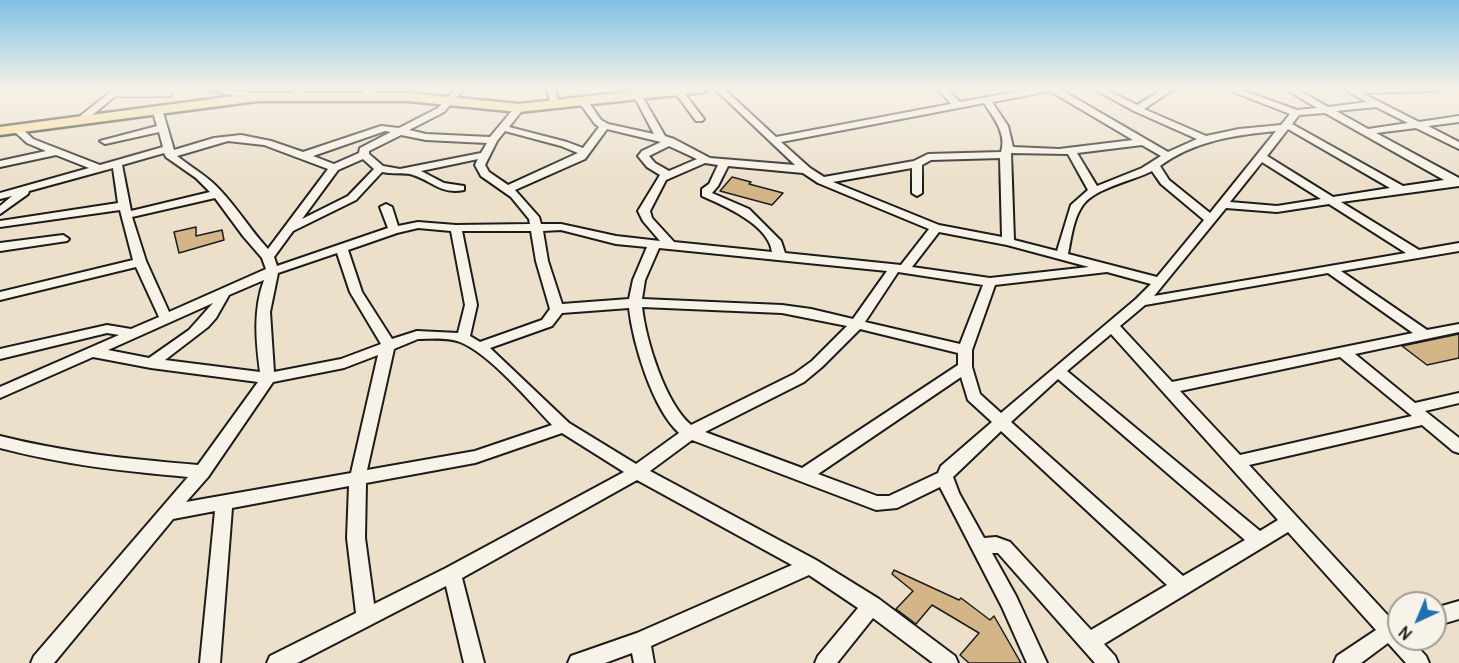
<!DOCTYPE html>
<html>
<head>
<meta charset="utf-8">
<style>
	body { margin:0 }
	#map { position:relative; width:1459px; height:663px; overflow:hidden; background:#ece0cb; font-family:Pangolin,sans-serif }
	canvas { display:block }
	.north { position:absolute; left:1387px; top:591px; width:60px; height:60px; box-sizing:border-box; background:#f7f3e8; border:2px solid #9f9d96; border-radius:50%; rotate:224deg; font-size:16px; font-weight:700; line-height:24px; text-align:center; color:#1c1c1c }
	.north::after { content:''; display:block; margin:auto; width:21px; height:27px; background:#1f6fb2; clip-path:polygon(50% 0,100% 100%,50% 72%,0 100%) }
</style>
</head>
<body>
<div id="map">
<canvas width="1459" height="663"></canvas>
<div class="north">N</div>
</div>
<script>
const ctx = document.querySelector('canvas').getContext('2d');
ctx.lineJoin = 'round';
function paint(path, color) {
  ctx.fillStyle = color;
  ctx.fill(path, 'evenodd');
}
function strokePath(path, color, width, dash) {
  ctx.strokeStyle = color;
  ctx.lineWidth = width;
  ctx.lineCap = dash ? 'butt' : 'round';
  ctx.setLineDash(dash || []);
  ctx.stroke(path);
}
const building = new Path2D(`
	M732 177 751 182 749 184 783 193 772 205 720 191Z
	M196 227V236L222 230 224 240 179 253 174 232Z
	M1459 334V358L1427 365 1402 346Z
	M894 570 959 600 961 598 990 620 994 616 1021 663H969L960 655 979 633 932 605 916 624 896 609 913 591 892 574Z`);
const service = new Path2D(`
	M114 94H169`);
const minor = new Path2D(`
	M115 88H125L85 121H79V117Z
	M196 88H218L257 94 261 97 257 100Z
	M298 88H307L297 98H291V94Z
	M371 88H382L368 97H362V93Z
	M456 88H465L444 112 409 130 426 134 490 137 516 106 519 105 524 108 509 127 567 142 583 148 599 127 595 124 579 102 584 99 587 100 601 120 608 124 654 134 634 96 638 93 642 96 665 136 674 139 710 158 795 165 714 88H723L776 137 951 104 937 88H946L960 102 1036 88H1058L1168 152 1197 139 1134 111 1092 88H1103L1137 105 1165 88H1175L1144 109 1206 136 1239 129 1281 125 1290 114 1223 88H1236L1297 110 1317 108 1284 88H1295L1328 107 1367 102 1342 88H1449L1433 91 1362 93 1419 122 1459 116V122L1428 126 1459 142V149L1416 128 1376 133 1459 178V186L1341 202 1419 250 1459 243V251L1341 271 1427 330 1459 324V332L1355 354 1415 403 1459 393V403L1425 411 1459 438V453L1453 451 1422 425 1249 465 1393 621 1399 620V639H1410L1426 656 1429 663H1406L1388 643 1361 663H1334L1337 656 1376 630 1288 532 1104 644 1115 656 1118 663H1095L998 553H992L1016 596 1047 663H1027L1002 607 940 487 897 508 876 510 692 440 650 471 816 560 879 599 955 656 958 663H933L873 618 837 663H815L818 656 858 608 809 575 651 646 654 663H634L632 653 605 663H568L571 656 637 633 792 565 637 480 462 578 484 663H464L446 586 297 663H267L270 656 356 613 347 538 349 486 232 508 220 663H200L215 511 173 519 54 663H31L34 656 188 477C122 471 65 465 0 448V436C68 453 128 459 198 465L258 382 151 368 93 357 0 398V387L119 335 107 333 0 359V349L107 325 131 329 159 317 136 267 0 300V292L133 260 120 210 0 227V221L118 203 113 168 29 191 28 194 0 214V206L12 196 0 199V193L89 168 56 155 0 167V161L46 151 27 143 14 131V127H20L33 139 100 165 163 147 159 132 105 144 100 141 157 126 152 109 157 106 162 109 174 150 214 138 241 135 271 141 303 152 381 126 399 128 438 108ZM1050 91 1133 140 1059 149 1013 147 1008 126 992 102ZM984 103C994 118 1007 134 1001 152L928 154 914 161 824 177 810 168 781 142ZM1376 107 1408 123 1368 129 1336 111ZM1325 113 1444 180 1403 186 1292 124 1299 115ZM607 129 661 142 642 151 638 156 647 167 660 175 638 211 643 221 660 241 616 236 561 224H541L539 217 515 190 585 159ZM1288 129 1390 188 1333 197 1267 156ZM385 131 391 132 360 148 359 153 334 164 313 156ZM505 131 561 146 578 153 508 185 489 172 485 165 497 141ZM1276 131 1210 213 1169 180 1160 166C1194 141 1234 135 1276 131ZM401 135 426 140 487 143 481 153 400 169 383 166 369 154V151ZM228 141 264 145 328 169 268 249C251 231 238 209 221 191 208 176 192 168 177 156ZM1142 145 1161 156 1142 168 1097 186 1077 153ZM669 146 697 159 669 171 655 163 649 156ZM164 153 166 157 196 178 210 192 131 211 122 165ZM1011 153 1068 154 1088 190 1071 205 1057 251 1014 240ZM1000 158 1002 237 939 225 833 182 912 168V193L917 196 922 193V165L931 160ZM363 159 374 169 348 196 302 219 338 170ZM478 159 475 165 481 176 511 197 529 219 530 224 456 225 418 222 398 226 392 207 386 204 380 207 388 228 277 266 274 257 293 231 356 200 382 172C390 174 406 173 410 174 430 179 440 195 464 190V186L444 183 421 171ZM1262 162 1321 199 1277 206 1230 202ZM705 163 718 165 709 184 702 189V196C725 206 769 225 772 252L674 242 652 218 650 211 666 180ZM728 166 803 173 818 183 929 229 901 265 785 253 781 241 749 209 712 193 718 186ZM1152 171 1161 184 1204 220 1157 277 1068 254C1071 239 1073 221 1081 208 1092 188 1133 181 1152 171ZM215 198 243 236 262 258 266 269 169 312 146 261 132 217ZM1329 204 1406 253 1154 296 1226 208 1277 212ZM418 228 451 231 465 305 458 333 417 331 392 339 362 292 348 250 397 233ZM561 230 616 244 647 247 633 280 629 299 562 304 548 261 543 231ZM462 231H531L536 261 550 309 542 320 480 342 470 336 477 305ZM939 232 1007 245 1089 267 990 278 912 267ZM659 248 887 271 853 319 811 309 782 305 642 299 645 280ZM337 253 350 292 381 344 341 359 274 372 270 312 278 273ZM898 272 983 285 960 344 865 322ZM1107 272 1151 284 1136 299 1001 413 980 394 972 367V350L995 285ZM1328 273 1413 333 1172 382 1120 326 1145 305ZM264 280C253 310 256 341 260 372L165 360 208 327 216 318 229 295ZM213 303 189 330 149 358 108 350ZM642 307 782 313 847 326 812 361 794 374 691 425C665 403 646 341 642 307ZM629 308C633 343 652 408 679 433L636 464 569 423 490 348 552 326 562 313ZM860 329 958 353V365L802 468 705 432 804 382 822 367ZM1111 334 1278 520 1260 531 1067 371ZM418 339C432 339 447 337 460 342 490 354 529 401 552 425L475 451 367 470 394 349ZM378 355 351 473 186 502 208 477 273 382 344 368ZM1340 357 1412 416 1240 455 1180 391ZM961 377 968 400 992 422 941 466 938 473 889 496H877L818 474ZM1058 379 1245 540 1183 576 1011 422ZM1001 431 1167 585 1091 630 1010 542 996 537 984 538 959 493 953 477ZM562 433 624 472 446 568 374 604 365 538 366 483 475 463Z
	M547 88H555L559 107 551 105Z
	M675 89H681L704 119 702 121H696L674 91Z
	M63 235 69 239 67 241 0 251V243Z
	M1459 601V619L1435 626V608Z`);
const primary = new Path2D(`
	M663 88H710L703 92 519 112 408 101H257L0 135V127L257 93H408L519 104Z`);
paint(building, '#d4b588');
strokePath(building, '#1c1c1c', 1.5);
strokePath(service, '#1c1c1c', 8);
strokePath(minor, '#1c1c1c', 4);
strokePath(primary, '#1c1c1c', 5);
strokePath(service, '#f7f3e8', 5);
paint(minor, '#f7f3e8');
paint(primary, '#f9df96');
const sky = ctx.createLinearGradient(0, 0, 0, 181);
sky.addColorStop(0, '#80c1e4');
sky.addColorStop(0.49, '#f6f1e8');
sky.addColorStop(1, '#f6f1e800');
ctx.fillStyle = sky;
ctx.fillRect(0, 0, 1459, 181);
</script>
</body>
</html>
